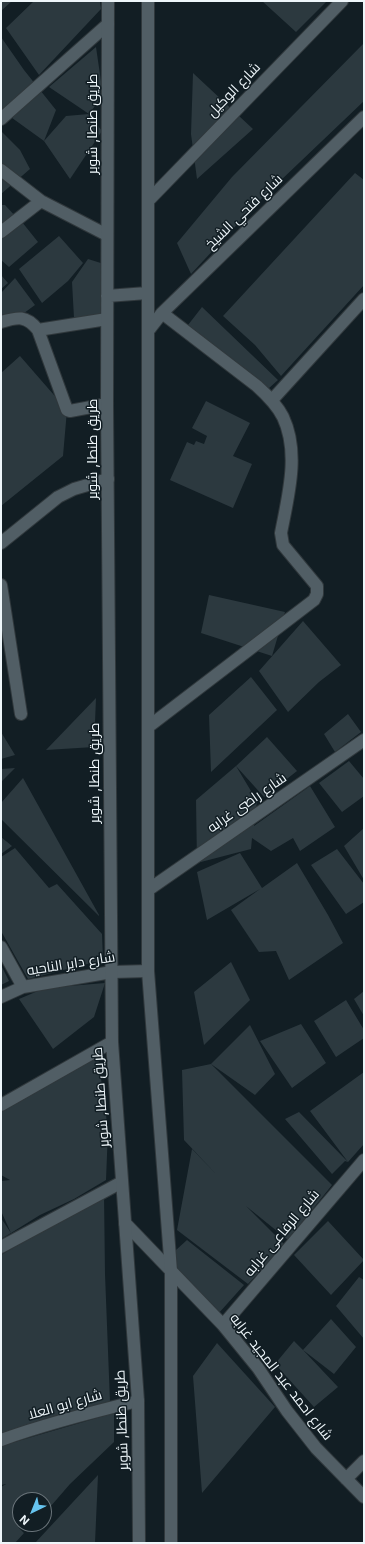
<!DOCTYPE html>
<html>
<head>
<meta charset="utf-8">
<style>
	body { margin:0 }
	#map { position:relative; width:365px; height:1544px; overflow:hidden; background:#121e24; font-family:Inter,sans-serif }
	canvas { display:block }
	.frame { position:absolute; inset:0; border:2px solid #eef6fa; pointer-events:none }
	.north { position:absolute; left:12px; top:1492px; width:40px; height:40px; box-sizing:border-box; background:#121e24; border:1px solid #6a747a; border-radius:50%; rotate:223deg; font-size:11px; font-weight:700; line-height:16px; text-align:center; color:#eef6fa }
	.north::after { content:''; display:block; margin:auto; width:14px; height:18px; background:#66c4ef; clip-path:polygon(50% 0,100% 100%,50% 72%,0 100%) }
</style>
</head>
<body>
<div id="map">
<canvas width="365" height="1544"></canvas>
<div class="frame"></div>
<div class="north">N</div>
</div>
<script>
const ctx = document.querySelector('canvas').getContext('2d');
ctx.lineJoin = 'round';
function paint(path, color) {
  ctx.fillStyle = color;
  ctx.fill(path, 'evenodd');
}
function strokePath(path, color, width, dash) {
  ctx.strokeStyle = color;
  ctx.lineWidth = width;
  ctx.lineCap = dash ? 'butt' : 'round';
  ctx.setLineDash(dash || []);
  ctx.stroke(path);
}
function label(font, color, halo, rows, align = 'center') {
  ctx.font = font + ' Inter,Cairo,sans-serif';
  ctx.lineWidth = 3;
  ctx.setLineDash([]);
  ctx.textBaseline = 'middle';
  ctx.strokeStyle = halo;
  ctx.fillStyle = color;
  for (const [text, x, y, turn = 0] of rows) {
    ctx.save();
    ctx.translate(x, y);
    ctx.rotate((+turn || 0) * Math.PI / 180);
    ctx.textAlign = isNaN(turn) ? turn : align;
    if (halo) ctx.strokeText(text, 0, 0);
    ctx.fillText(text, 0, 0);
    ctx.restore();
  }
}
const building = new Path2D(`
	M1 1H12L1 11Z
	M34 1H100L101 9 39 75 6 28Z
	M262 1H327L296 32Z
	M1 37 24 70 56 110 44 141 66 116 89 114 102 131 70 179 44 141 1 110Z
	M364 43V101L257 203 191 274 177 243 232 177Z
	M96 47 103 95 89 114 49 87Z
	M193 73 253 129 197 179 191 134Z
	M1 131 20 150 30 169 1 194Z
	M355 173 364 180V285L281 376 255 345 223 316Z
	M1 205H5L17 218 1 230Z
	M22 222 38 242 9 267 1 260V238Z
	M59 236 83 263 68 281 42 303 19 269Z
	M88 259 104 264V314L74 318 72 282Z
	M1 275 8 283 1 289Z
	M15 278 35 305 1 330V293Z
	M202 307 278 380 268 389 188 325Z
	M20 356 67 410 63 456 1 506V373Z
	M206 401 250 423 233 456 252 464 233 508 170 480 187 442 194 445 196 441 204 444 207 436 192 428Z
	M209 595 285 612 272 656 201 633Z
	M303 621 341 665 319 682 288 712 259 671Z
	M251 677 277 710 211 772 209 715Z
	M96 698 94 747 46 750Z
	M348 714 361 732 335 752 324 734Z
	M1 732 15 755 1 759Z
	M267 737 297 771 264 797 236 766Z
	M349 761 364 779V796L342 812 319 783Z
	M236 766 257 801 254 826 310 786 335 827 300 851 293 838 271 851 252 838 251 849 197 863 196 800Z
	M15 768 1 782V769Z
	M23 778 99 915V916L1 819V803Z
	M364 828V880L344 846Z
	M1 837 12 846 1 854Z
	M15 848 49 888 57 884 102 934 103 960 28 979 1 931V857Z
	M337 849 364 884V902L346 914 311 865Z
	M240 853 262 888 297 863 328 915 343 943 289 980 276 951 259 952 231 910 260 889 207 920 197 872Z
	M231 962 250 1000 204 1045 194 992Z
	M1 965 9 981 1 985Z
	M105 983 94 1017 53 1049 19 999 45 988Z
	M364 991V1016L354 999Z
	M346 1000 364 1030V1038L336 1057 314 1021Z
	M301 1024 326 1063 292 1088 260 1041Z
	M250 1025 275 1074 255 1095 211 1064Z
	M98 1056 108 1130 106 1180 74 1199 40 1215 11 1233 1 1211V1181L10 1180 1 1175V1107Z
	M211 1064 332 1185 288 1240 246 1206 285 1245 248 1284 177 1230 192 1149 217 1175 184 1140 182 1070Z
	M364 1072V1144L348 1162 345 1161 332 1174 285 1119 299 1112 348 1162 310 1111Z
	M104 1194 105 1274 110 1402 1 1434V1255Z
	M1 1218 11 1233 1 1239Z
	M328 1221 364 1260 331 1295 294 1255Z
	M187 1240 244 1285 218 1314 165 1260Z
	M359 1277 364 1280V1339L336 1306Z
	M331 1319 356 1347 334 1374 303 1350 338 1387 314 1407 275 1364 294 1341 303 1350Z
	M217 1343 275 1407 202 1493 193 1376Z
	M114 1413V1442L70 1484 44 1514V1500H20V1524H36L28 1532 18 1527 24 1533 15 1543H1V1487L6 1484 1 1485V1446Z
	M98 1475 95 1543H35Z`);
const lane = new Path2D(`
	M1 322C18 317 26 315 38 330L67 410 70 411 107 404
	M38 330 107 319
	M1 543 58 497 74 489 108 479
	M1 585 21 714`);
const street = new Path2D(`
	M1 119 108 24
	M1 170 41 201 107 235
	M148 201 342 1
	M1 232 41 201
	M148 331 162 313 364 117
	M272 400 364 299
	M148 727 314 600 317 594V586L283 545 281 533C288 496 300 453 283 417 277 405 267 395 257 386L162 313
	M148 890 364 740
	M1 947 23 987
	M1 997 23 987 112 972 148 971
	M1 1105 112 1042
	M125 1223 223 1325 258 1368 287 1411 316 1448 364 1497
	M1 1247 122 1182
	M223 1325 364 1160
	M1 1440C45 1424 92 1412 138 1401
	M346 1479 364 1461`);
const secondary = new Path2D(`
	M108 1 107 404 112 1042 138 1401 139 1543
	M148 1V971L171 1271V1543
	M107 296 147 293`);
const streetNames = [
	["شارع الوكيل",234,90,-46],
	["طريق طنطا, شوبر",93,124,-90],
	["شارع فتحي الشيخ",244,212,-44],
	["طريق طنطا, شوبر",93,449,-90],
	["طريق طنطا, شوبر",95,773,-90],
	["شارع راضى غرابه",247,803,-35],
	["شارع داير الناحيه",71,964,-9],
	["طريق طنطا, شوبر",101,1097,-94],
	["شارع الرفاعى غرابه",282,1233,-50],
	["شارع احمد عبد المجيد غرابه",281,1377,52],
	["شارع ابو العلا",65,1405,-16],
	["طريق طنطا, شوبر",122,1420,-92]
];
paint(building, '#2c393f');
strokePath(lane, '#30383c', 14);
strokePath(street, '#30383c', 14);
strokePath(secondary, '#30383c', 14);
strokePath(lane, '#515e65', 12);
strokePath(street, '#515e65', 12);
strokePath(secondary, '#515e65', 12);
label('14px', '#eef6fa', '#121e24', streetNames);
</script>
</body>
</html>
